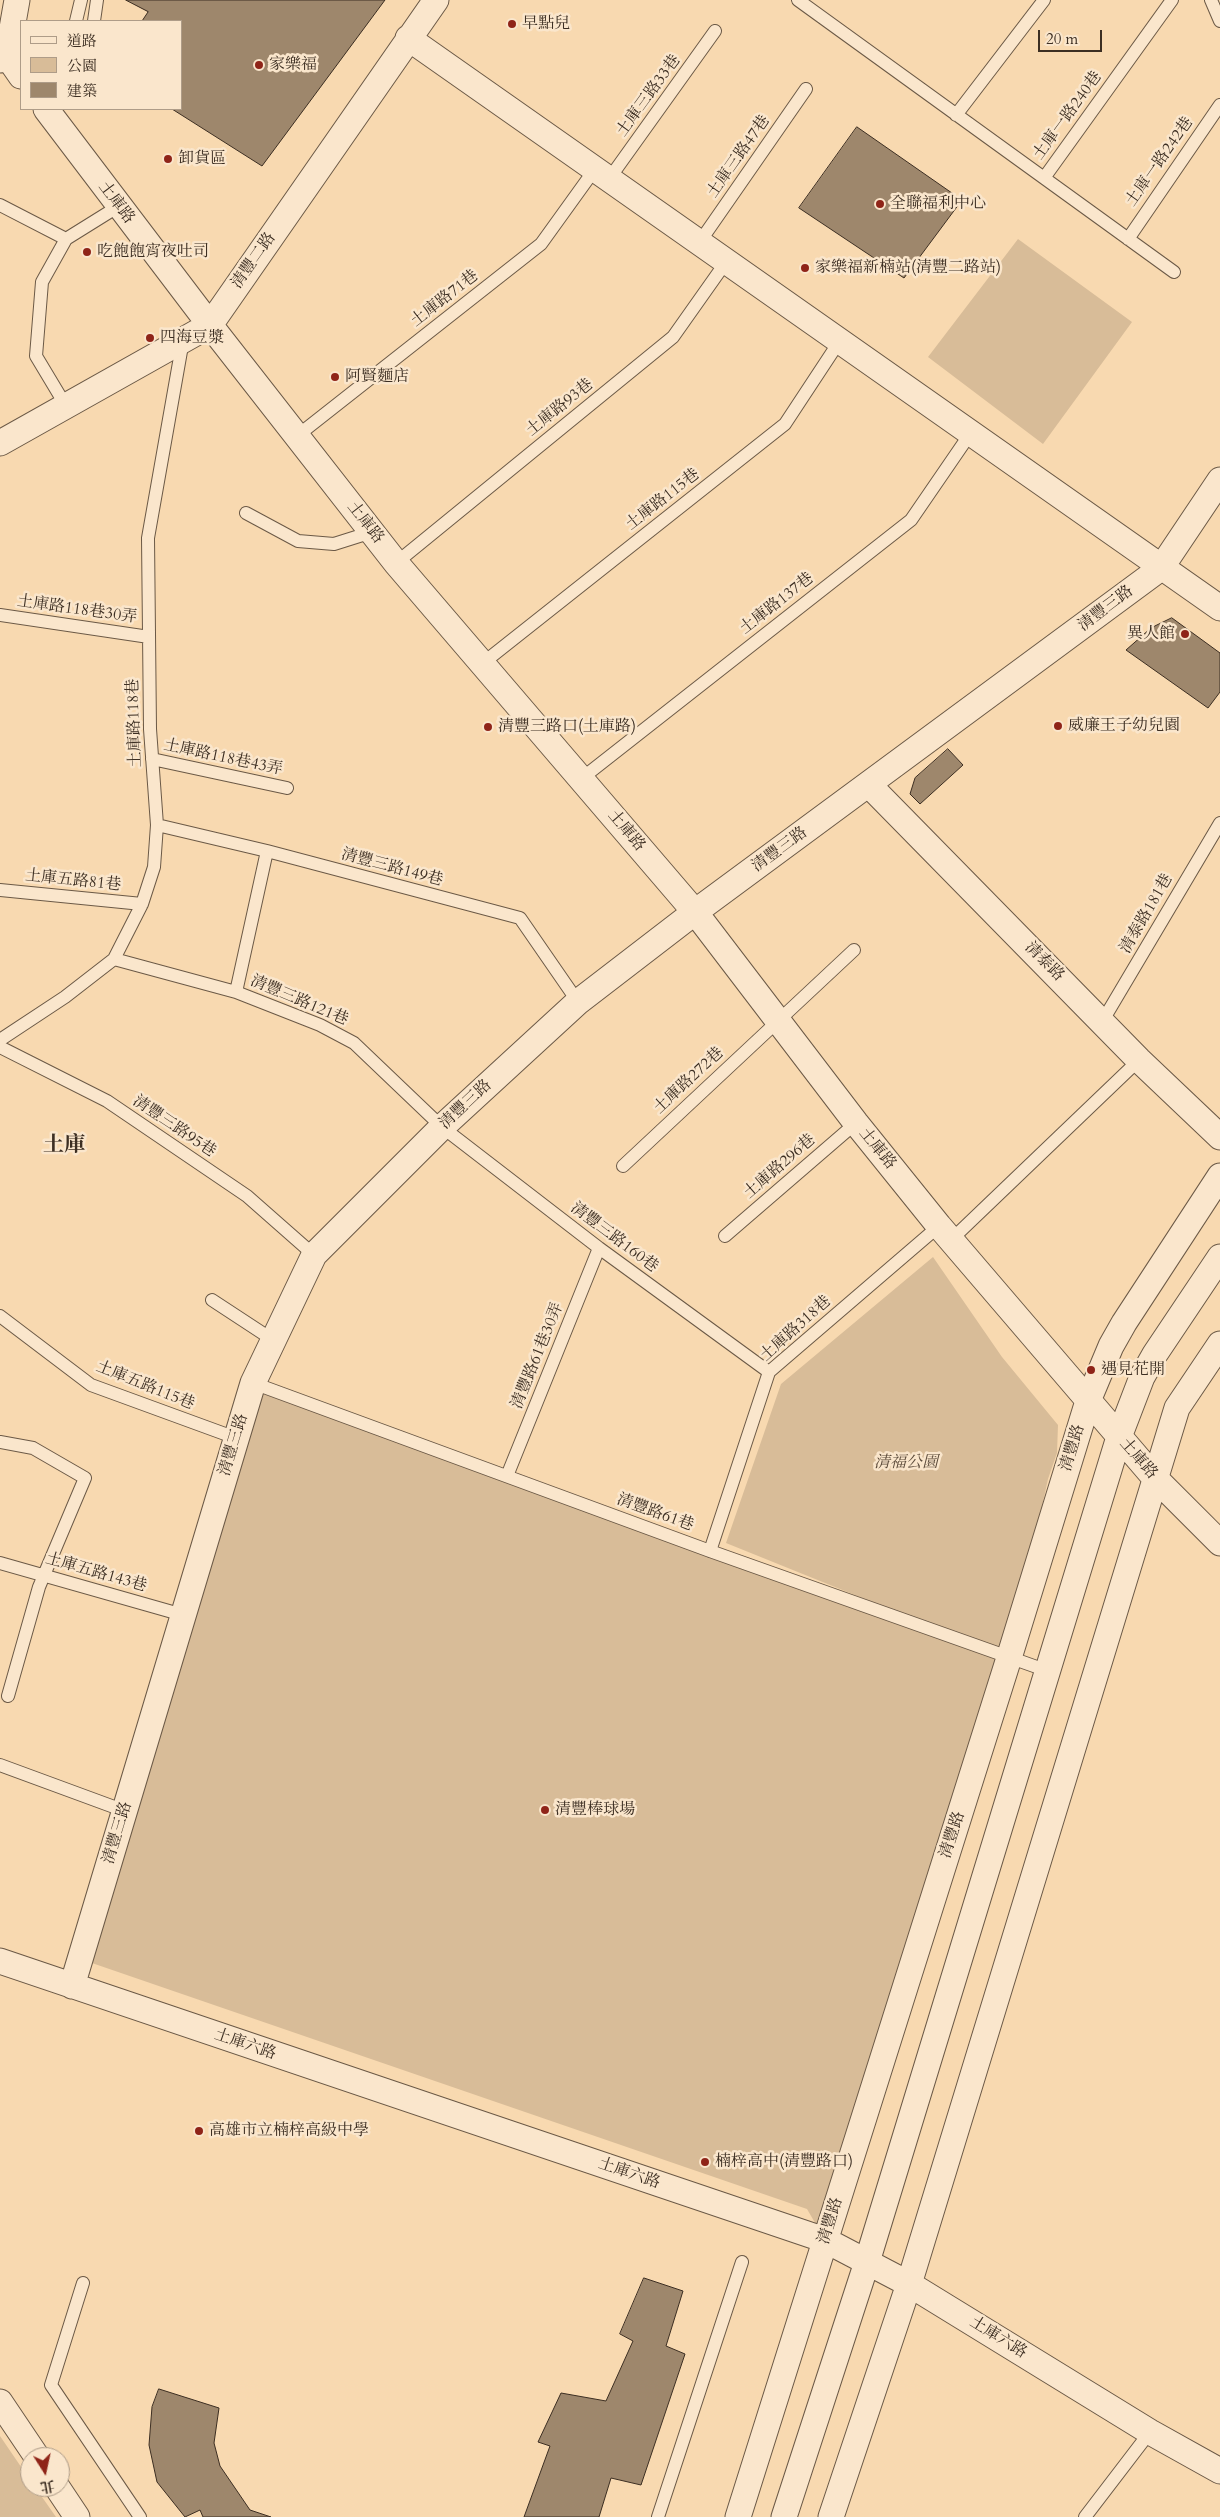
<!DOCTYPE html>
<html>
<head>
<meta charset="utf-8">
<style>
	body { margin:0 }
	#map { position:relative; width:1220px; height:2517px; overflow:hidden; background:#f8d9b0; font-family:Cardo,"Noto Serif TC",serif }
	canvas { display:block }
	.legend { position:absolute; left:20px; top:20px; width:162px; height:90px; box-sizing:border-box; background:#fae6cc; border:1px solid #ae9c88; margin:0; padding:6px 9px; list-style:none; font-size:15px; color:#3c2e22 }
	.legend li { display:flex; align-items:center; gap:10px; height:25px }
	.legend b { width:25px; border:1px solid #ae9c88 }
	.north { position:absolute; left:20px; top:2447px; width:50px; height:50px; box-sizing:border-box; background:#fae6cc; border:1px solid #ae9c88; border-radius:50%; rotate:170deg; font-size:14px; font-weight:700; line-height:20px; text-align:center; color:#3c2e22 }
	.north::after { content:''; display:block; margin:auto; width:18px; height:22px; background:#8f2418; clip-path:polygon(50% 0,100% 100%,50% 72%,0 100%) }
	.scale { position:absolute; left:1038px; top:30px; width:64px; height:22px; box-sizing:border-box; border:2px solid #3c2e22; border-top:0; padding-left:6px; font-size:15px; line-height:18px; white-space:nowrap; color:#3c2e22; -webkit-text-stroke:4px #fae6cc; paint-order:stroke }
</style>
</head>
<body>
<div id="map">
<canvas width="1220" height="2517"></canvas>
<ul class="legend">
<li><b style="height:6px;background:#fae6cc"></b>道路</li>
<li><b style="height:14px;background:#d8bc98"></b>公園</li>
<li><b style="height:14px;background:#9e876c"></b>建築</li>
</ul>
<div class="north">北</div>
<div class="scale">20 m</div>
</div>
<script>
const ctx = document.querySelector('canvas').getContext('2d');
ctx.lineJoin = 'round';
function paint(path, color) {
  ctx.fillStyle = color;
  ctx.fill(path, 'evenodd');
}
function strokePath(path, color, width, dash) {
  ctx.strokeStyle = color;
  ctx.lineWidth = width;
  ctx.lineCap = dash ? 'butt' : 'round';
  ctx.setLineDash(dash || []);
  ctx.stroke(path);
}
function label(font, color, halo, rows, align = 'center') {
  ctx.font = font + ' Cardo,"Noto Serif TC",serif';
  ctx.lineWidth = 5;
  ctx.setLineDash([]);
  ctx.textBaseline = 'middle';
  ctx.strokeStyle = halo;
  ctx.fillStyle = color;
  for (const [text, x, y, turn = 0] of rows) {
    ctx.save();
    ctx.translate(x, y);
    ctx.rotate((+turn || 0) * Math.PI / 180);
    ctx.textAlign = isNaN(turn) ? turn : align;
    if (halo) ctx.strokeText(text, 0, 0);
    ctx.fillText(text, 0, 0);
    ctx.restore();
  }
}
const green = new Path2D(`
	M1018 239 1132 322 1043 444 928 357Z
	M933 1257 1002 1357 1058 1425 1057 1453 1048 1479 1009 1658 825 2240 807 2209 89 1962 253 1383 991 1650 726 1543 781 1384Z
	M0 2436 30 2480V2487H35L56 2517H0Z`);
const building = new Path2D(`
	M126 0H385L262 166 172 109H181V21H142L148 12Z
	M857 127 962 200 904 278 799 208Z
	M1172 618 1220 653V692L1208 708 1126 650 1151 628Z
	M948 749 963 765 920 804 910 794 915 778Z
	M644 2278 683 2291 666 2346 685 2354 641 2485 611 2478 599 2517H524L550 2446 538 2442 561 2393 606 2401 633 2341 620 2334Z
	M159 2389 219 2408 214 2443 220 2466 250 2510 271 2517H203L200 2510 185 2517 157 2482 149 2445 152 2407Z`);
const lane = new Path2D(`
	M798 0 1174 272
	M1211 0 1220 21
	M76 21 81 0
	M94 21 97 0
	M956 115 1044 0
	M1044 178 1172 0
	M609 179 715 31
	M0 205 66 239 119 206
	M66 239 42 282 36 356 66 406
	M1128 239 1220 105
	M699 243 806 89
	M297 436 541 244 595 169
	M246 513 298 541 334 544 372 532
	M396 563 673 337 726 262
	M0 615 149 637
	M483 663 785 424 839 342
	M152 759 287 788
	M581 779 911 520 970 434
	M157 825 267 851 520 918 578 1002
	M0 890 142 904
	M114 959 236 992 320 1025 354 1043 442 1127 599 1248 769 1372
	M236 992 267 851
	M1102 1022 1220 823
	M0 1040 65 997 114 959 142 904 154 867 157 825 150 729 148 538 183 340
	M0 1047 107 1101 247 1196 314 1255
	M623 1166 854 950
	M725 1236 856 1123
	M951 1240 1139 1060
	M212 1300 273 1340
	M0 1316 91 1385 236 1438
	M253 1383 710 1551 1048 1671
	M0 1442 33 1448 85 1478 39 1587 8 1696
	M507 1476 599 1248
	M710 1551 769 1372 939 1226
	M0 1563 183 1615
	M0 1765 125 1811
	M83 2283 51 2385 140 2517
	M658 2517 742 2262
	M1085 2517 1150 2432`);
const street = new Path2D(`
	M408 38 1220 608
	M0 46 21 76
	M0 60 7 57 17 0
	M46 109 210 325 396 563 695 912 856 1123 939 1226 1154 1477 1220 1543
	M0 443 210 325 436 0
	M869 785 1139 1060 1220 1137
	M0 1961 825 2240 909 2284 1150 2432 1220 2471
	M72 1986 253 1383 314 1255 442 1127 578 1002 695 912 1161 568 1220 480
	M0 2402 37 2457
	M57 2487 77 2517
	M738 2517 1009 1658 1088 1401 1111 1346 1124 1323 1220 1176
	M784 2517 867 2262 1119 1437 1142 1377 1155 1354 1220 1257
	M831 2517 909 2284 1177 1408 1220 1344`);
const markers = [
	[512,24,5,"#8f2418"],
	[259,65,5,"#8f2418"],
	[168,159,5,"#8f2418"],
	[880,204,5,"#8f2418"],
	[87,252,5,"#8f2418"],
	[805,268,5,"#8f2418"],
	[150,338,5,"#8f2418"],
	[335,377,5,"#8f2418"],
	[1185,634,5,"#8f2418"],
	[1058,726,5,"#8f2418"],
	[488,727,5,"#8f2418"],
	[1091,1370,5,"#8f2418"],
	[545,1810,5,"#8f2418"],
	[199,2131,5,"#8f2418"],
	[705,2162,5,"#8f2418"]
];
const poiNames = [
	["早點兒",522,24],
	["家樂福",269,65],
	["卸貨區",178,159],
	["全聯福利中心",890,204],
	["吃飽飽宵夜吐司",97,252],
	["家樂福新楠站(清豐二路站)",815,268],
	["四海豆漿",160,338],
	["阿賢麵店",345,377],
	["異人館",1175,634,"right"],
	["威廉王子幼兒園",1068,726],
	["清豐三路口(土庫路)",498,727],
	["遇見花開",1101,1370],
	["清豐棒球場",555,1810],
	["高雄市立楠梓高級中學",209,2131],
	["楠梓高中(清豐路口)",715,2162]
];
const streetNames = [
	["土庫三路33巷",649,96,-54],
	["土庫一路240巷",1068,116,-54],
	["土庫三路47巷",739,157,-55],
	["土庫一路242巷",1160,162,-55],
	["土庫路",116,203,53],
	["清豐二路",254,261,-55],
	["土庫路71巷",445,299,-38],
	["土庫路93巷",560,408,-39],
	["土庫路115巷",663,500,-38],
	["土庫路",365,523,52],
	["土庫路137巷",777,604,-38],
	["清豐三路",1106,609,-37],
	["土庫路118巷30弄",77,610,8],
	["土庫路118巷",135,723,-92],
	["土庫路118巷43弄",223,758,12],
	["土庫路",626,831,50],
	["清豐三路",780,850,-36],
	["清豐三路149巷",392,868,15],
	["土庫五路81巷",73,881,6],
	["清泰路181巷",1147,914,-60],
	["清泰路",1044,962,45],
	["清豐三路121巷",299,1001,23],
	["土庫路272巷",689,1081,-43],
	["清豐三路",466,1105,-43],
	["清豐三路95巷",174,1127,34],
	["土庫路",877,1149,51],
	["土庫路296巷",780,1167,-41],
	["清豐三路160巷",614,1238,37],
	["土庫路318巷",796,1329,-42],
	["清豐路61巷30弄",538,1356,-68],
	["土庫五路115巷",145,1386,22],
	["清豐三路",234,1445,-73],
	["清豐路",1073,1448,-73],
	["土庫路",1138,1459,49],
	["清豐路61巷",655,1513,20],
	["土庫五路143巷",96,1573,16],
	["清豐三路",118,1833,-73],
	["清豐路",953,1835,-72],
	["土庫六路",245,2045,19],
	["土庫六路",629,2174,19],
	["清豐路",831,2221,-73],
	["土庫六路",998,2338,32]
];
const parkNames = [
	["清福公園",906,1463]
];
const districtNames = [
	["土庫",64,1146]
];
paint(green, '#d8bc98');
paint(building, '#9e876c');
strokePath(building, '#3c2e22', 1);
strokePath(lane, '#6b5946', 14);
strokePath(street, '#6b5946', 27);
strokePath(lane, '#fae6cc', 12);
strokePath(street, '#fae6cc', 25);
for (const [x, y, r, color] of markers) {
  const dot = new Path2D();
  dot.arc(x, y, r, 0, 2 * Math.PI);
  ctx.fillStyle = color;
  ctx.fill(dot);
  strokePath(dot, '#fae6cc', 2);
}
label('16px', '#3c2e22', '#fae6cc', poiNames, 'left');
label('16px', '#3c2e22', '#fae6cc', streetNames);
label('italic 16px', '#5b4a3a', '#fae6cc', parkNames);
label('bold 21px', '#3c2e22', '#fae6cc', districtNames);
</script>
</body>
</html>
